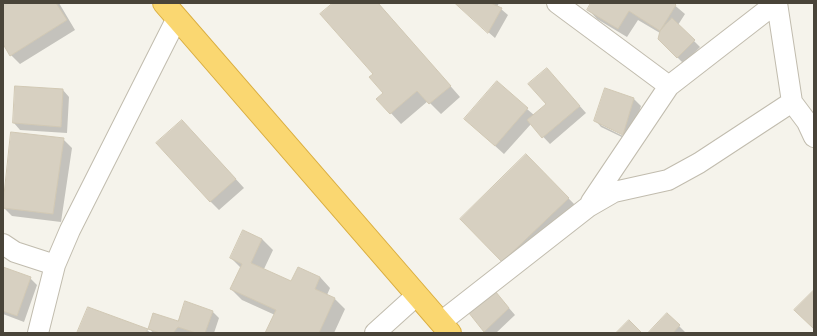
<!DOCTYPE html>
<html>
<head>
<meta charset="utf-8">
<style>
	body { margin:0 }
	#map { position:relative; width:817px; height:336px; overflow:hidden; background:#f5f3eb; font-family:"Space Grotesk",sans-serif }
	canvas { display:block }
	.frame { position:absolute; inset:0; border:4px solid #494439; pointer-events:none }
</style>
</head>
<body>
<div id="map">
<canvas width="817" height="336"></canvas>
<div class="frame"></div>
</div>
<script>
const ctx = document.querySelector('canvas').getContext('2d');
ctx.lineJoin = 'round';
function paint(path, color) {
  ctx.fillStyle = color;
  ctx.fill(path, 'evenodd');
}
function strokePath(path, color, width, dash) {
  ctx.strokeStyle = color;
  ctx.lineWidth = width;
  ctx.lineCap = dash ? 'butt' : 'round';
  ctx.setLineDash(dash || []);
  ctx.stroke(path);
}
const shadow = new Path2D(`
	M3 3H59L75 30 20 64 11 55 3 42Z
	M334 3H378L460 97 441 114 428 101 401 124 378 99 385 93Z
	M455 3H499L497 7 501 9 508 15 495 38Z
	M592 3H672L685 14 678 25 700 47 684 64 659 39 660 33 638 20 627 37 597 19 588 9Z
	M547 69 586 113 550 144 531 124 504 154 465 119 527 109 534 115 547 105Z
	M16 87 63 90 69 97 67 133 20 130 14 123Z
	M605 89 634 99 641 106 630 141 601 127 595 120ZM601 123 628 136 627 138 601 125Z
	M191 130 244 188 219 210 210 201Z
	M12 133 63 139 72 148 61 222 12 216 3 207Z
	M526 155 577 207 512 271 461 219Z
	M243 231 262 239 273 250 264 269 292 282 320 277 330 288 327 295 334 298 345 309 334 333H266L275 315 242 300 231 289 241 268 231 258Z
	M3 268 30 278 37 285 24 322 3 314Z
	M491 287 515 315 496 333H486L484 331Z
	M212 311 219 318 214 333H153L149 328 178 322Z
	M667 314 686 333H649Z
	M147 330 151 333H78Z`);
const building = new Path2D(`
	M3 3H56L67 20 10 56 3 44Z
	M333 3H378L451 86 429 104 417 91 390 114 376 99 383 93 369 77 373 74 320 14Z
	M455 3H490L502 8 488 33Z
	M591 3H674L676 5 660 31 629 11 618 29 587 10Z
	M672 18 695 40 677 58 658 39 660 31Z
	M547 68 580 106 542 138 527 120 546 104 528 84Z
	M497 81 528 108 495 146 464 119Z
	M15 86 63 89 61 127 13 123Z
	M605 88 634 98 623 135 594 121Z
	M182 120 236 179 210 202 156 143Z
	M11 132 64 138 53 214 3 208Z
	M526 154 569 198 502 262 460 219Z
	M243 230 262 239 251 263 291 281 298 267 320 277 315 289 335 298 319 333H265L276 310 230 289 242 264 230 258Z
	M3 267 31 277 17 316 3 311Z
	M491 286 509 308 484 332 465 308Z
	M814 290V329L794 310Z
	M185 301 213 311 205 333H196L178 327 173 333H160L148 329 153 313 178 321Z
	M88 307 148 329 145 333H77Z
	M667 313 680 325 673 333H648Z
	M629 320 642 333H616Z`);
const street = new Path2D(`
	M557 3 669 86
	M777 3 792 102 807 122 814 137
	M591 202 669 86 776 3
	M3 244 15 252 55 265
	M441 322 588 207 614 192 668 180 699 163 792 102
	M38 333 55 265 70 230 177 18
	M375 333 417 295`);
const highway = new Path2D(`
	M164 3 450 333`);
paint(shadow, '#0003');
paint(building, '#d7d0c1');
strokePath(building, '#d1c8b4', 1);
strokePath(street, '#c1bcae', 22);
strokePath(highway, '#daae40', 24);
strokePath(street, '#fff', 20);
strokePath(highway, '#fad771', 22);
</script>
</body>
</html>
